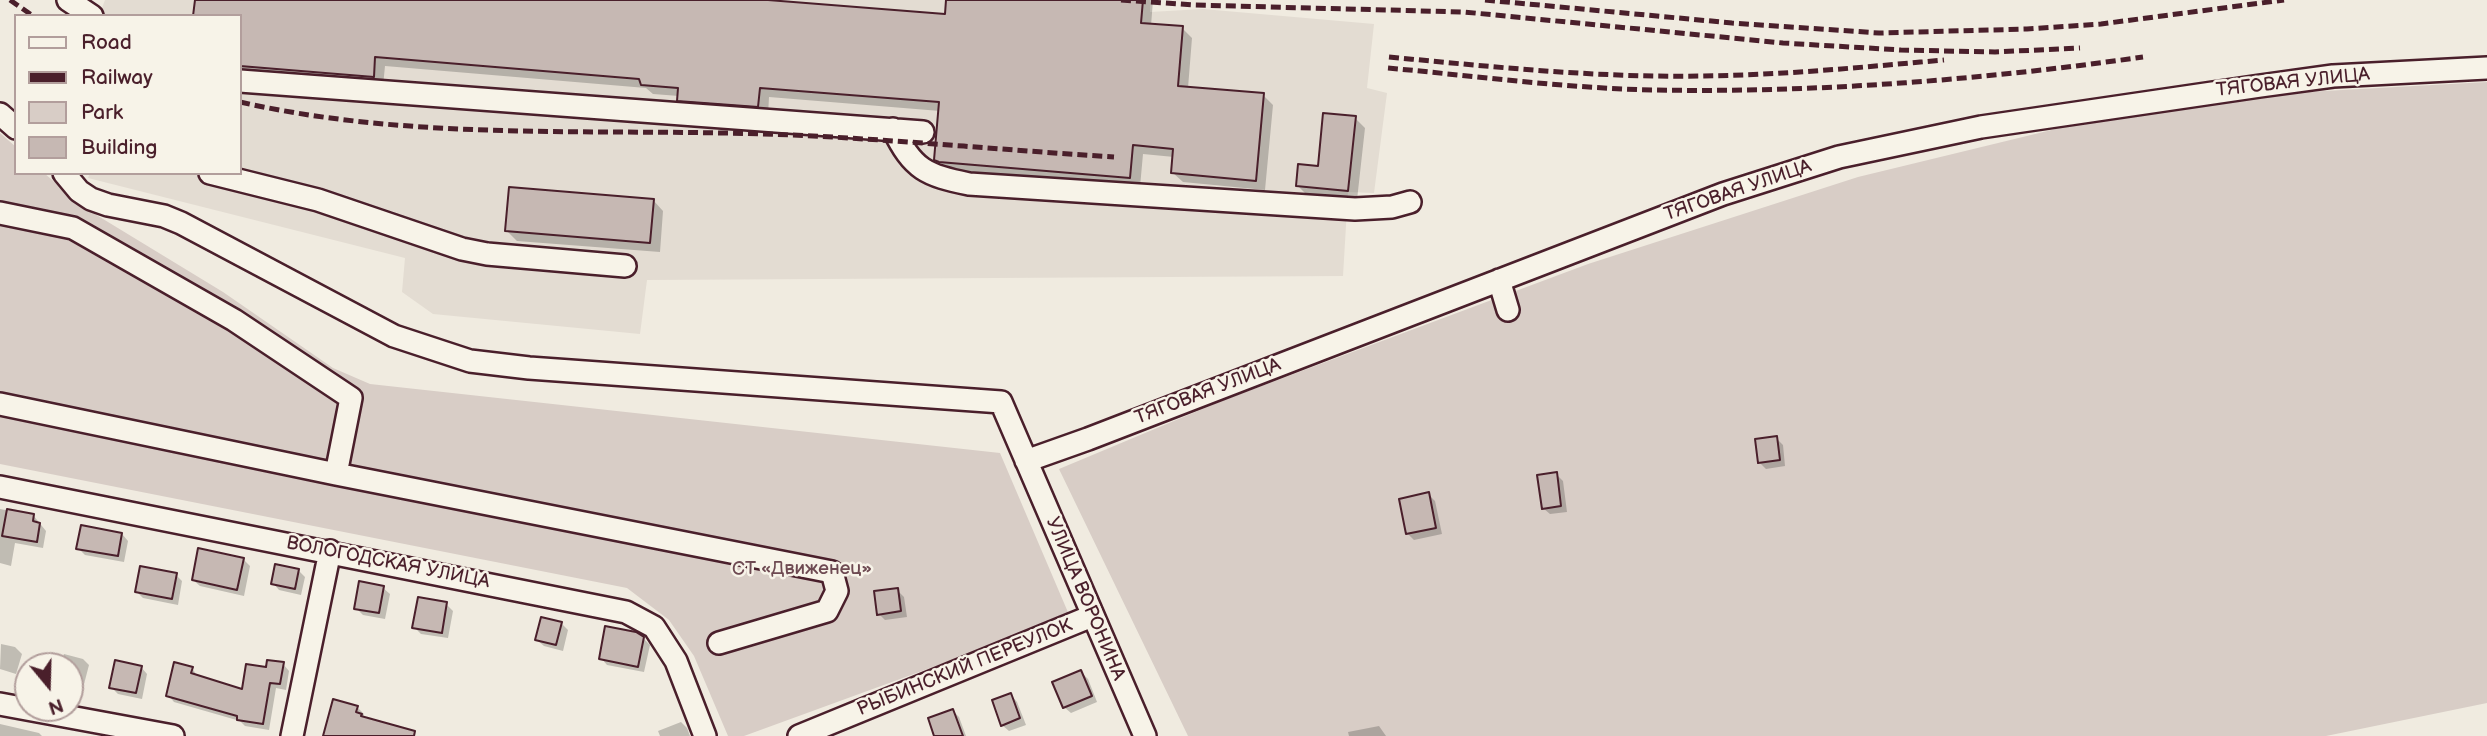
<!DOCTYPE html>
<html>
<head>
<meta charset="utf-8">
<style>
	body { margin:0 }
	#map { position:relative; width:2487px; height:736px; overflow:hidden; background:#f0ebe0; font-family:"Balsamiq Sans",sans-serif }
	canvas { display:block }
	.legend { position:absolute; left:14px; top:14px; width:228px; height:161px; box-sizing:border-box; background:#f7f3e8; border:2px solid #b29e9c; margin:0; padding:9px 12px; list-style:none; font-size:21px; color:#4a1f2b }
	.legend li { display:flex; align-items:center; gap:14px; height:35px }
	.legend b { width:35px; border:2px solid #b29e9c }
	.north { position:absolute; left:14px; top:652px; width:70px; height:70px; box-sizing:border-box; background:#f7f3e8; border:2px solid #b29e9c; border-radius:50%; rotate:161deg; font-size:19px; font-weight:700; line-height:28px; text-align:center; color:#4a1f2b }
	.north::after { content:''; display:block; margin:auto; width:24px; height:32px; background:#4a1f2b; clip-path:polygon(50% 0,100% 100%,50% 72%,0 100%) }
</style>
</head>
<body>
<div id="map">
<canvas width="2487" height="736"></canvas>
<ul class="legend">
<li><b style="height:9px;background:#f7f3e8"></b>Road</li>
<li><b style="height:9px;background:#4a1f2b"></b>Railway</li>
<li><b style="height:19px;background:#d8cdc6"></b>Park</li>
<li><b style="height:19px;background:#c6b8b3"></b>Building</li>
</ul>
<div class="north">N</div>
</div>
<script>
const ctx = document.querySelector('canvas').getContext('2d');
ctx.lineJoin = 'round';
function paint(path, color) {
  ctx.fillStyle = color;
  ctx.fill(path, 'evenodd');
}
function strokePath(path, color, width, dash) {
  ctx.strokeStyle = color;
  ctx.lineWidth = width;
  ctx.lineCap = dash ? 'butt' : 'round';
  ctx.setLineDash(dash || []);
  ctx.stroke(path);
}
function label(font, color, halo, rows, align = 'center') {
  ctx.font = font + ' "Balsamiq Sans",sans-serif';
  ctx.lineWidth = 5;
  ctx.setLineDash([]);
  ctx.textBaseline = 'middle';
  ctx.strokeStyle = halo;
  ctx.fillStyle = color;
  for (const [text, x, y, turn = 0] of rows) {
    ctx.save();
    ctx.translate(x, y);
    ctx.rotate((+turn || 0) * Math.PI / 180);
    ctx.textAlign = isNaN(turn) ? turn : align;
    if (halo) ctx.strokeText(text, 0, 0);
    ctx.fillText(text, 0, 0);
    ctx.restore();
  }
}
const built = new Path2D(`
	M105 0H1150V12L1203 9 1374 24 1367 88 1387 93 1374 193 1348 192 1343 276 647 280 640 334 433 314 402 292 405 258 88 178 90 173H240V16H99Z`);
const green = new Path2D(`
	M2487 82V703L2326 736H1188L1059 469 1224 400 1588 264 1858 177 2068 126 2171 108 2270 94Z
	M0 133 16 147V173H44L85 208 223 292 333 368 370 384 1000 453 1070 617 744 736H728L694 656 669 620 627 588 0 464Z`);
const shadow = new Path2D(`
	M196 0H746L947 16 948 0H1153L1151 26 1182 28 1192 38 1188 88 1263 95 1273 105 1265 190 1183 182 1172 172 1174 157 1143 154 1140 187 951 172 936 159 940 111 769 97 768 116 689 110 679 100V96L653 94 646 88 385 66 383 86 240 74V16Z
	M1355 118 1365 128 1357 200 1307 195 1297 185 1319 168Z
	M653 200 663 211 660 252 517 241 507 231Z
	M1776 438 1783 445 1785 466 1766 469 1759 462Z
	M1556 474 1563 481 1567 512 1550 514 1543 508Z
	M1428 494 1435 501 1442 534 1414 540 1407 533Z
	M0 509 33 515 46 531 43 548 15 543 11 566 0 563Z
	M122 534 128 541 124 562 85 555 78 548Z
	M243 559 250 566 244 596 200 586 193 580Z
	M299 571 305 577 301 595 279 590 273 583Z
	M176 575 182 581 178 605 143 598 137 592Z
	M383 588 390 594 385 619 363 615 356 608Z
	M897 590 904 597 907 617 885 620 879 614Z
	M446 604 453 611 448 638 421 634 414 627Z
	M561 623 568 630 563 651 544 646 537 640Z
	M643 638 650 645 644 672 607 665 601 658Z
	M1 644 15 647 22 654 16 674 0 669Z
	M64 654 83 659 89 665 83 688 70 684V666H61Z
	M283 664 289 671 286 690 276 688 269 730 245 726 240 721 174 702 168 695 192 668 198 677 243 691 268 669Z
	M141 667 147 674 142 699 118 694 111 687Z
	M1081 672 1088 679 1097 702 1071 713 1064 707Z
	M1011 695 1017 702 1026 725 1009 731 1002 725Z
	M357 707 364 714 363 717 411 732 415 736H325Z
	M953 711 959 717 966 736H936Z
	M681 722 687 728 690 736H660L658 731Z
	M0 724 39 733 42 736H0Z
	M1379 726 1386 736H1349L1348 732Z`);
const building = new Path2D(`
	M195 0H768L945 14 946 0H1143L1141 23 1183 26 1178 86 1264 93 1256 181 1171 173 1173 149 1133 145 1130 178 939 162 934 160 939 102 760 88 758 107 677 101 678 88 641 85 639 79 375 57 374 77 240 66V16H193Z
	M1323 113 1356 116 1348 191 1296 186 1298 164 1318 166Z
	M509 187 654 199 650 243 505 231Z
	M1777 436 1780 460 1758 463 1755 439Z
	M1557 472 1561 506 1542 509 1537 475Z
	M1429 492 1436 528 1406 534 1399 499Z
	M7 509 34 514 33 521 40 523 37 542 2 536Z
	M81 525 122 533 118 556 76 549Z
	M198 548 244 558 237 590 192 580Z
	M275 564 299 569 295 589 271 584Z
	M140 566 177 573 172 599 135 592Z
	M359 581 384 586 379 613 354 609Z
	M898 588 901 611 877 615 874 591Z
	M418 597 447 602 442 633 412 628Z
	M541 617 562 622 556 645 535 640Z
	M605 626 636 632 644 637 638 667 599 659Z
	M115 660 142 666 136 693 109 688Z
	M267 660 284 662 280 684 270 683 263 724 237 720V716L166 696 174 662 193 667 191 673 242 689 246 664 266 667Z
	M1081 670 1092 696 1063 708 1052 682Z
	M1011 693 1020 718 1001 726 992 700Z
	M333 699 358 706 356 712 362 714 361 716 415 731 414 736H323Z
	M953 709 963 736H934L928 718Z`);
const minor = new Path2D(`
	M68 0 92 16
	M240 81 923 132
	M0 114 16 128
	M893 129C913 170 926 175 969 184L1355 209 1392 207 1410 202
	M64 173 79 191 91 199 108 205 164 216 181 223 394 336 470 361 529 368 1001 402 1145 736
	M210 173 318 200 462 249 487 254 625 266
	M0 213 73 228 234 320 351 398 336 474
	M1499 280 1508 310
	M0 404 336 474 832 572 837 591 827 611 719 643
	M1026 461 1088 439 1723 194 1839 157 1981 127 2260 86 2333 76 2487 68
	M0 487 626 612 654 627 676 661 705 736
	M0 704 173 736
	M292 736 330 551
	M799 736 1092 616`);
const rail = new Path2D(`
	M10 0 33 16
	M1121 0 1194 5 1464 12 1783 43 1901 50 1995 52 2080 48
	M1485 0 1732 23 1879 33 2027 29 2101 24 2284 0
	M1389 57C1494 67 1599 78 1704 76 1784 75 1864 67 1944 60
	M1388 68C1475 76 1564 88 1652 90 1816 93 1981 80 2143 57
	M240 102C399 138 562 130 724 133 854 135 984 149 1114 157`);
const streetNames = [
	["ТЯГОВАЯ УЛИЦА",2293,83,-6],
	["ТЯГОВАЯ УЛИЦА",1738,191,-19],
	["ТЯГОВАЯ УЛИЦА",1208,392,-21],
	["ВОЛОГОДСКАЯ УЛИЦА",388,563,11],
	["УЛИЦА ВОРОНИНА",1085,599,67],
	["РЫБИНСКИЙ ПЕРЕУЛОК",965,668,-22]
];
const parkNames = [
	["СТ «Движенец»",802,569]
];
paint(built, '#e3dcd2');
paint(green, '#d8cdc6');
paint(shadow, '#0003');
paint(building, '#c6b8b3');
strokePath(building, '#4a1f2b', 2);
strokePath(minor, '#4a1f2b', 26);
strokePath(minor, '#f7f3e8', 21);
strokePath(rail, '#4a1f2b', 5, [10, 5]);
label('19px', '#4a1f2b', '#f7f3e8', streetNames);
label('19px', '#6e4a52', '#f7f3e8', parkNames);
</script>
</body>
</html>
